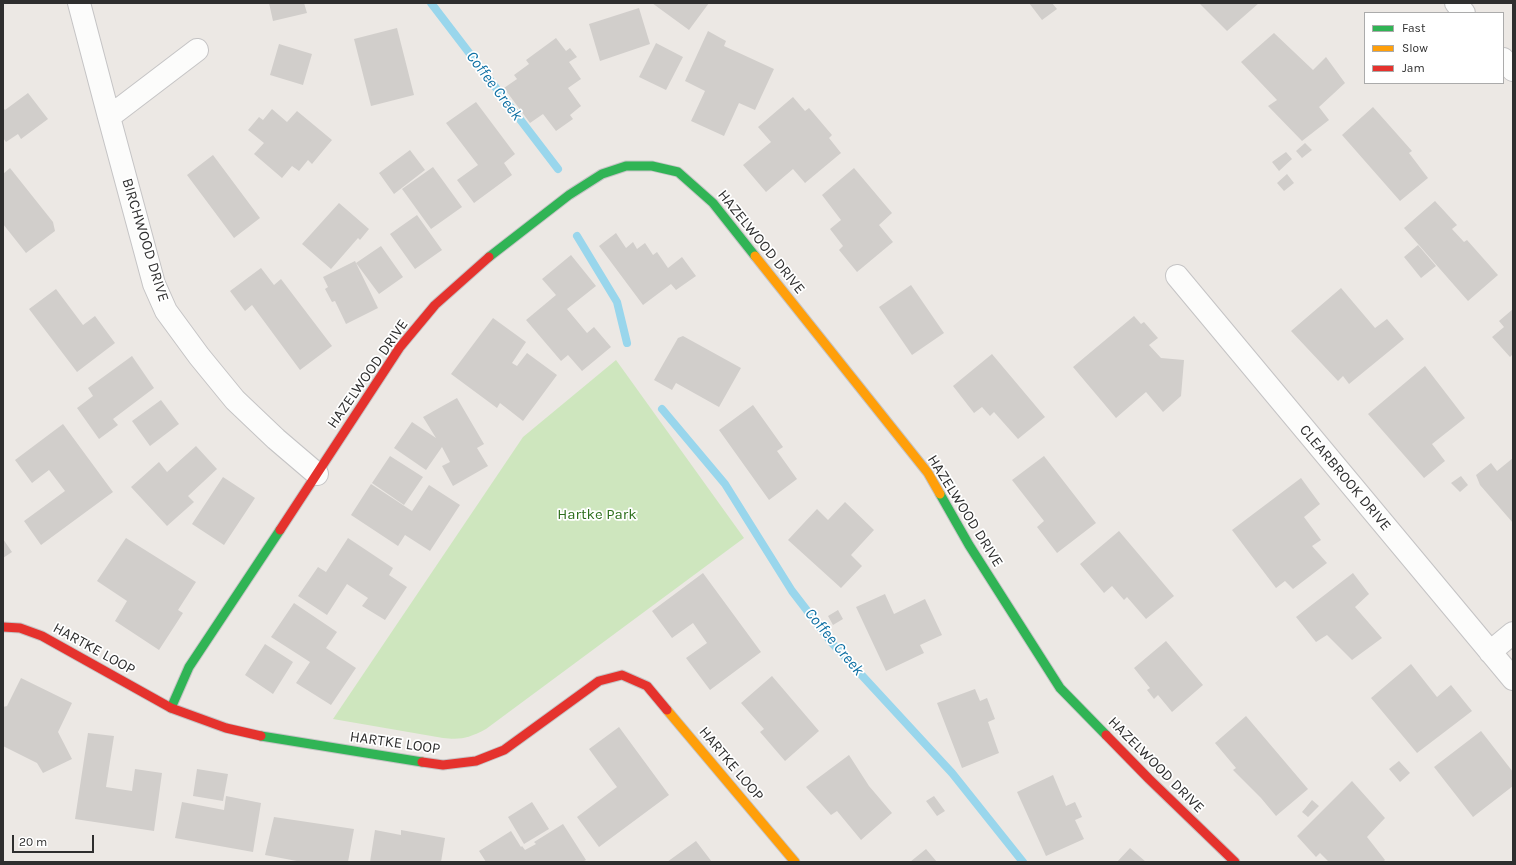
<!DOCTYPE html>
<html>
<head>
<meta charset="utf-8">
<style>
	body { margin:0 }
	#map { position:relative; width:1516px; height:865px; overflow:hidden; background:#ece8e4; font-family:Karla,sans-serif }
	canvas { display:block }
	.frame { position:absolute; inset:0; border:4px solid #2e2e2e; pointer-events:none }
	.legend { position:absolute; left:1364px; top:12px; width:140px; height:72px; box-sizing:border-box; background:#fff; border:1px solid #ababab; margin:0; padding:5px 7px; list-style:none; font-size:12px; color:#2e2e2e }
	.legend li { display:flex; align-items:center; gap:8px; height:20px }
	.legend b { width:20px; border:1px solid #ababab }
	.scale { position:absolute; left:12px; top:835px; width:82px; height:18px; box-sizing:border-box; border:2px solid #2e2e2e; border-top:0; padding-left:5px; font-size:12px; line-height:14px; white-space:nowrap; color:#2e2e2e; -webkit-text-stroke:3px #fff; paint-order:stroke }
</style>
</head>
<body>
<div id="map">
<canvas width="1516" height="865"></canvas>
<div class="frame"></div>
<ul class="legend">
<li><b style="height:5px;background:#30b455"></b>Fast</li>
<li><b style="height:5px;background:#ff9f0a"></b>Slow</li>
<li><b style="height:5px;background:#e5322d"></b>Jam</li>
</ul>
<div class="scale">20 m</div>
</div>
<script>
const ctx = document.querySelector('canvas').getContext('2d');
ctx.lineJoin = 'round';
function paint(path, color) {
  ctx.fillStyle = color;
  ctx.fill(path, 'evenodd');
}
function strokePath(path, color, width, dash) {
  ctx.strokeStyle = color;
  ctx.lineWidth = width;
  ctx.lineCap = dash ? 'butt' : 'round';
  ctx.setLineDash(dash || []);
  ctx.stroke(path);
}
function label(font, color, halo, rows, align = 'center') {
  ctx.font = font + ' Karla,sans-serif';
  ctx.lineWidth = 3.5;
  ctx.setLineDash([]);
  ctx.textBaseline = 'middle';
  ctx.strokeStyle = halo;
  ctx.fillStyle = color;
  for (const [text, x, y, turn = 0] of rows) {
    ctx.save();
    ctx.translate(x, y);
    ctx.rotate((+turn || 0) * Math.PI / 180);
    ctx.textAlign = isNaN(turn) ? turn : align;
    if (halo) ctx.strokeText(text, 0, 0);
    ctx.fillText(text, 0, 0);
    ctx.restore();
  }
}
const green = new Path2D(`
	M616 360 744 538 486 729C469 738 461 740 443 738L333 719 523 437Z`);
const stream = new Path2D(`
	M431 3 558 169
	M577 236 617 302 627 343
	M662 409 725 484 792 591 832 643 952 773 1023 862`);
const building = new Path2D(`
	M269 3H304L307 13 273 21Z
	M652 3H709L689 30Z
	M1029 3H1052L1057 9 1042 20Z
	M1199 3H1259L1227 31Z
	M639 8 650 44 600 61 589 24Z
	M397 28 414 95 371 106 354 39Z
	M708 31 726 41 724 46 774 69 755 110 739 103 724 136 691 121 705 91 685 81Z
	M1274 33 1313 70 1326 57 1345 83 1319 107 1329 120 1302 141 1268 106 1277 100 1241 62Z
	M556 38 566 51 570 48 577 57 569 62 581 79 568 88 581 106 570 115 573 119 556 131 543 114 530 123 504 88 517 79 514 75 529 64 526 60Z
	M656 43 683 57 666 90 639 77Z
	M279 44 312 54 303 85 270 75Z
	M28 93 48 119 21 139 18 134 6 142 3 138V108L5 110Z
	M793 97 805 111 809 108 832 135 829 138 841 153 805 183 793 169 766 192 743 165 771 142 758 127Z
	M476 102 515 154 504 163 512 175 474 203 457 180 478 165 446 123Z
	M1373 107 1412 151 1409 153 1428 178 1400 201 1342 135Z
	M272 109 287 122 297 111 332 140 312 164 308 160 299 171 292 166 282 178 254 154 264 143 248 130 259 117 263 120Z
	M1305 143 1312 150 1302 158 1296 151Z
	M410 150 425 170 394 194 379 173Z
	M1286 152 1292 159 1279 171 1272 162Z
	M213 155 260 218 234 238 187 175Z
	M433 167 462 207 431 229 402 189Z
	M10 168 53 222 55 231 26 253 3 224V174Z
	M854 168 892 213 879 225 893 242 857 272 839 250 843 246 830 229 841 220 822 195Z
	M1287 174 1294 183 1284 191 1277 183Z
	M1435 201 1457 225 1452 229 1464 242 1467 240 1498 275 1468 301 1404 228Z
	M339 203 369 229 360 240 358 238 331 269 302 244Z
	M417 215 442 250 415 269 390 234Z
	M616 233 626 248 633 242 637 249 645 243 653 255 657 252 668 268 682 257 696 276 676 290 671 284 643 305 599 246Z
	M1418 245 1436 266 1421 278 1404 257Z
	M381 246 403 277 379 294 356 263Z
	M571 255 596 286 567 309 587 333 594 327 611 347 582 371 568 355 561 361 526 320 556 295 542 279Z
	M355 261 378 308 346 324 335 301 332 302 325 289 328 287 323 277Z
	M261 268 274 285 281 279 332 346 300 370 252 305 245 311 230 291Z
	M911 285 944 333 912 355 879 307Z
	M1341 288 1375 328 1387 319 1404 339 1349 384 1343 376 1338 381 1291 331Z
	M56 289 83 325 95 316 115 343 77 372 29 309Z
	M1513 309V354L1510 357 1492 337 1504 327 1499 321Z
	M1134 316 1141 324 1144 322 1158 338 1149 345 1161 358 1184 360 1181 396 1163 412 1146 392 1116 418 1073 367Z
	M493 318 526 342 512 363 517 366 527 353 557 375 523 421 500 403 497 408 451 374Z
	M683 336 741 368 719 407 676 383 672 390 654 380 678 338Z
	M992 354 1045 417 1018 439 994 412 990 416 982 407 974 413 953 386Z
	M132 356 154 388 113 419 118 425 99 439 77 408 93 396 88 388Z
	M1425 366 1465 418 1432 444 1445 461 1424 478 1368 414Z
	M457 398 484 444 477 448 488 466 453 486 442 466 450 462 442 447 426 470 394 448 412 422 436 438 423 417Z
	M161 400 179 424 150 446 132 421Z
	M753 405 783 447 777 451 797 479 769 500 719 430Z
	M63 424 113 492 41 545 24 521 65 491 49 470 32 483 15 460Z
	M196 446 217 469 188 496 194 502 167 526 131 487 159 462 167 472Z
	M390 456 423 477 404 505 372 483Z
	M1044 456 1096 523 1057 553 1037 527 1044 521 1012 480Z
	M1513 458V523L1480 485 1476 475 1491 463 1497 471Z
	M1461 476 1468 485 1460 492 1451 483Z
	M223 477 255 498 224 545 192 524Z
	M1301 478 1320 504 1304 517 1321 540 1312 546 1327 563 1293 589 1285 581 1276 588 1232 530Z
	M371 484 412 511 429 485 460 505 430 551 405 535 398 546 351 515Z
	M845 502 874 530 851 555 862 566 841 588 788 540 817 509 828 520Z
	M1119 531 1174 596 1146 619 1127 597 1124 600 1112 586 1104 593 1080 564Z
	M126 538 196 582 178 610 183 613 159 650 115 621 127 601 97 581Z
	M348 538 393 568 389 575 407 587 385 620 362 606 368 598 347 584 327 615 298 596 318 567 326 572Z
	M3 539 12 552 3 558Z
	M703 573 761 652 710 690 686 658 707 643 693 623 672 638 652 611Z
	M1353 573 1369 594 1355 607 1382 638 1352 660 1327 635 1316 642 1296 617Z
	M885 594 894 614 925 599 942 635 920 645 924 653 886 671 856 607Z
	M294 603 337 632 326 648 356 668 331 705 296 683 310 662 271 637Z
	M838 610 843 619 833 625 828 616Z
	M1166 641 1203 685 1172 712 1158 695 1154 699 1147 690 1150 688 1134 668Z
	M265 644 293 662 273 694 245 675Z
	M1411 664 1437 697 1451 685 1472 711 1417 753 1371 698Z
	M772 676 819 731 785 761 760 732 764 729 741 703Z
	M21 678 72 703 58 732 72 759 43 773 37 763 3 746V707L7 706Z
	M975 689 980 701 987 698 995 719 988 722 999 753 962 768 937 703Z
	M1246 716 1308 789 1276 816 1261 798 1233 770 1236 768 1215 743Z
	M619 727 669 795 599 847 577 817 617 787 589 749Z
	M1481 731 1513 772V786L1473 817 1434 767Z
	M88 733 114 736 106 787 132 791 135 769 162 773 154 831 75 819Z
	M849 755 869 786 892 813 861 840 837 811 831 815 806 787Z
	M1399 761 1410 773 1400 782 1389 769Z
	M197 769 228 774 223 801 193 796Z
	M1053 775 1066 806 1075 802 1082 817 1075 820 1084 839 1046 856 1017 792Z
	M1352 781 1385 818 1367 837 1385 860 1383 862H1329L1320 853 1316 857 1297 836Z
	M226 796 261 803 253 852 175 838 182 802 224 810Z
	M934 796 945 811 937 816 926 801Z
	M1312 800 1319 806 1308 817 1302 812Z
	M532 802 549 829 524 844 508 817Z
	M274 817 354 829 348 862H302L265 855Z
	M563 824 586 860 582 862H486L479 851 511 831 521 847 522 846 525 850 536 844 534 842Z
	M375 830 401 835V830L445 838 441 862H370Z
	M696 841 712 862H667Z
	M1130 848 1146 862H1117Z
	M926 849 937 862H910Z`);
const street = new Path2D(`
	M79 3 109 117
	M1456 3 1464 13
	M197 50 109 117 154 284 166 311 199 356 235 400 276 439 317 474
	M1503 59 1513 70
	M1177 276 1513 679
	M1490 652 1513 633`);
const fast = new Path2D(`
	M489 257 569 195 602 174 626 166H652L678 172 713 203 755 256
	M940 494 969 545 1060 688 1106 735
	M171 708 189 667 280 530
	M261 736 422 762`);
const slow = new Path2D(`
	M755 256 928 473 940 494
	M667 710 795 862`);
const jam = new Path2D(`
	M280 530 400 347 435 305 489 257
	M3 627 20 628 42 636 171 708 226 728 261 736
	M1106 735 1149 779 1235 862
	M422 762 443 765 476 761 504 750 599 681 622 675 647 686 667 710`);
const streetNames = [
	["BIRCHWOOD DRIVE",145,240,73],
	["HAZELWOOD DRIVE",761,242,51],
	["HAZELWOOD DRIVE",368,374,-55],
	["CLEARBROOK DRIVE",1345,478,50],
	["HAZELWOOD DRIVE",965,511,58],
	["HARTKE LOOP",94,649,29],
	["HARTKE LOOP",395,743,8],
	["HARTKE LOOP",731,764,50],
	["HAZELWOOD DRIVE",1156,765,45]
];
const parkNames = [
	["Hartke Park",597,515]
];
const waterNames = [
	["Coffee Creek",494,86,53],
	["Coffee Creek",834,642,50]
];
paint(green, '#cee6be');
strokePath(stream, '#99d6ec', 8);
paint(building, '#d1cecb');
strokePath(street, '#c5c4c5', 24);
strokePath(fast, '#c5c4c5', 11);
strokePath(slow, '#c5c4c5', 11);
strokePath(jam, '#c5c4c5', 11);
strokePath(street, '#fcfcfb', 22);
strokePath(fast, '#30b455', 9);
strokePath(slow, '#ff9f0a', 9);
strokePath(jam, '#e5322d', 9);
label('15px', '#2e2e2e', '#fff', streetNames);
label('15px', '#2c6e1b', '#fff', parkNames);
label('italic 16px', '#0d6fa3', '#fff', waterNames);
</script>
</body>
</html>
